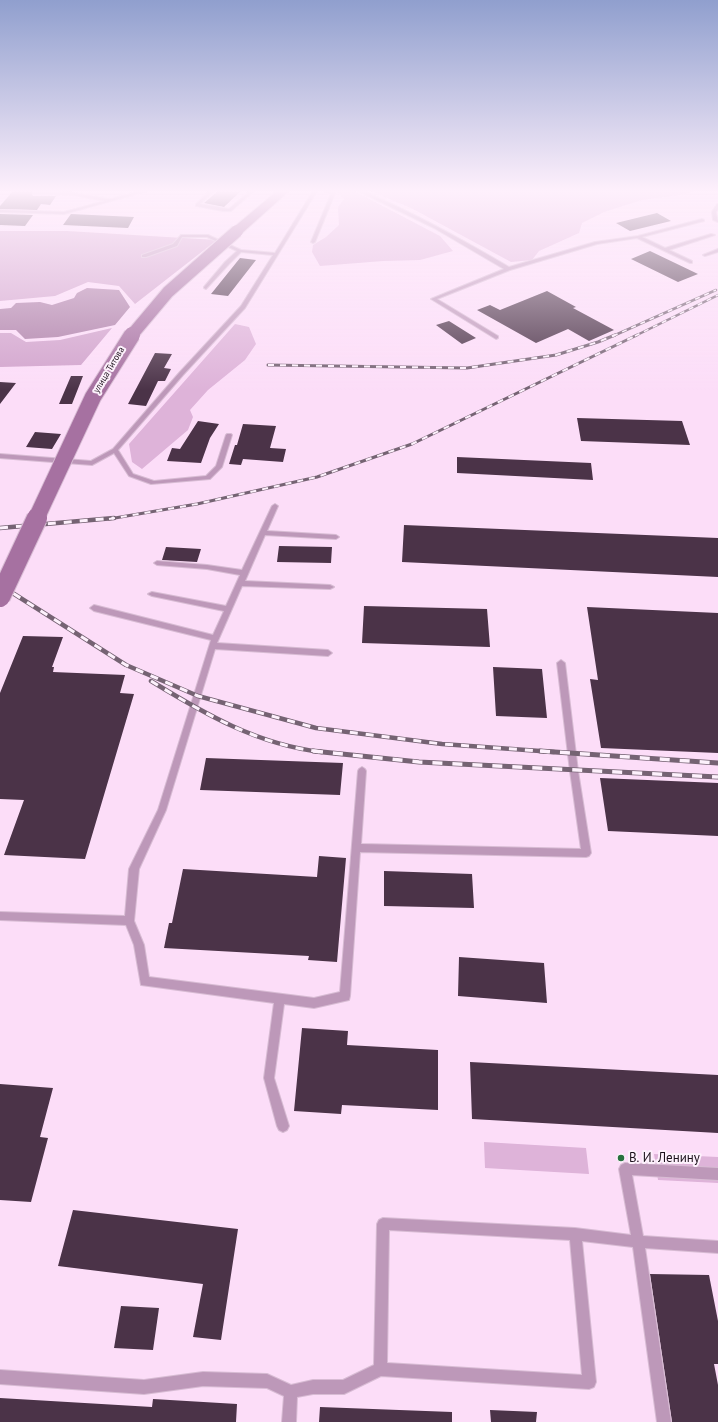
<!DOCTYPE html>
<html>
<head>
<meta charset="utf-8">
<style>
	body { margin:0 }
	canvas { display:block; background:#fcddf8 }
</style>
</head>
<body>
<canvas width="718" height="1422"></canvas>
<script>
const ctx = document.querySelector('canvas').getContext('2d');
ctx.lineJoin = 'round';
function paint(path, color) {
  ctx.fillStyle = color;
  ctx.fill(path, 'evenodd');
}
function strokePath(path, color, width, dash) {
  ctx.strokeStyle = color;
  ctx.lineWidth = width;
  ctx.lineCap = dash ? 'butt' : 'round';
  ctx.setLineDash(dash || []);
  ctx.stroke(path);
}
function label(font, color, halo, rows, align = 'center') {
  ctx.font = font + ' "PT Sans",sans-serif';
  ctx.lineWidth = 4;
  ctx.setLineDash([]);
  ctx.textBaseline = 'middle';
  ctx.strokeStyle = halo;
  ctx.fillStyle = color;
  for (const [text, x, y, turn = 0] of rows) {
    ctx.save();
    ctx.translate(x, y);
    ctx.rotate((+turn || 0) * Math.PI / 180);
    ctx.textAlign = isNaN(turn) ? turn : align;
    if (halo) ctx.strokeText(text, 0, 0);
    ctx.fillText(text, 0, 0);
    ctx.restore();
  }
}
const green = new Path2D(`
	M336 191H354L440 236 453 251 420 260 383 261 320 266 312 252 313 245 326 237 339 225 338 207 344 199Z
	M371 191H693L686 194 642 200 604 212 582 223 579 233 539 251 532 260 511 262 413 209Z
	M235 324 249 327 256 344 245 360 208 390 190 410 193 417 188 430 142 469 132 462 129 444Z
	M484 1142 586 1148 589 1174 485 1168Z
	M654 1154 718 1157V1183L658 1180Z`);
const forest = new Path2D(`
	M0 231H67L217 240 135 304 119 286 88 282 55 296 0 301Z
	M112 328 81 365 0 367V333H11L26 342 60 340Z`);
const water = new Path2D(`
	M87 288 119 290 130 307 115 325 58 337 25 339 16 330H0V309L11 308 16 303 40 302 52 305 74 298 77 293Z`);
const building = new Path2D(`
	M13 191H34L32 193 33 196H56L50 205 41 204 37 210 0 209V206Z
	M218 191H241L224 207 204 203Z
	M657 213 671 221 630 231 616 223Z
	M0 214 33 215 25 226 0 225Z
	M71 214 134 217 128 228 63 225Z
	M650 251 698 274 678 282 631 259Z
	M240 258 256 260 228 296 211 294Z
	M547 291 576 307 573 308 614 330 589 341 568 329 536 343 477 310 490 305 500 310Z
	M449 321 476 338 462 344 436 325Z
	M155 353 172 354 164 368 171 369 165 381H158L146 406 128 404Z
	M71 376H83L72 404H59Z
	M0 382 16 383 0 404Z
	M577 418 682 421 690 445 581 441Z
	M198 421 219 424 210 438 201 463 167 461 172 448 180 449Z
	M243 424 276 426 270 448 286 449 283 462 243 459 241 465 229 464 235 445H237Z
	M35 432 61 434 52 449 26 447Z
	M457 457 591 463 593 480 457 473Z
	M404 525 718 538V577L402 562Z
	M279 546 332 547 331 563 277 562Z
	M166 547 201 549 197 562 162 560Z
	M364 606 487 609 490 647 362 643Z
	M587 607 718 613V753L601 748 590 679 598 680Z
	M23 636 63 637 52 667H54L53 672 125 675 120 693 134 694 85 859 4 855 24 800 0 799V693Z
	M493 667 542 669 547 718 496 716Z
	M206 758 343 763 340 795 200 790Z
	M600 778 718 783V836L608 831Z
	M319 856 346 858 337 962 308 960 309 956 164 948 169 923H172L183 869 317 877Z
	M384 871 472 874 474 908 384 906Z
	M459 957 544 963 547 1003 458 996Z
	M302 1028 348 1031 347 1045 438 1050V1110L342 1105 341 1114 294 1111Z
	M470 1062 718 1075V1133L472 1119Z
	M0 1084 53 1088 40 1137 48 1138 31 1202 0 1200Z
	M73 1210 238 1229 221 1340 193 1337 203 1284 58 1266Z
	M650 1274 709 1275 718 1321V1364H714L718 1385V1422H672Z
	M121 1306 159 1308 153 1350 114 1348Z
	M0 1398 152 1407 153 1399 237 1404 236 1422H0Z
	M320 1407 452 1412V1422H319Z
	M490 1410 537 1412 536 1422H491Z`);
const service = new Path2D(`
	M142 191H147L64 214 0 212V210L64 212 105 201 73 195 33 194 34 192 73 193 110 199Z
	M210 191H214L200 204 229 209 250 191H254L231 211H223L196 206V204Z
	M313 191H317L245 308 183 375 118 450 133 474 154 481 206 476 216 466 226 435 227 434H231L232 435 222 467 210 479 151 484 129 476 114 453 92 465 0 458V454L91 461 113 449 179 373 241 306 273 255 241 252 229 264 206 289 204 288V287L225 262 237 251 207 237H182L177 246 146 257H142V255L173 244 181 235H208L241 250 275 253Z
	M324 191H329L335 193 315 242 313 243 311 242 331 194Z
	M358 191H362C413 212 461 239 509 267L595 242 638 236 702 219 704 220V221L642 237 665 248 711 234 715 235 669 250 692 261V263H690L637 238 597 244 510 270 437 299 498 336V338L496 339 431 299 504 269 434 228Z
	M717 204H718V209L716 212 718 222 713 220 712 212Z
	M718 249V252L705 256 703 255Z
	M275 504 278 506 267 531 336 535 339 537 336 539 265 535 245 581 330 585 334 587 330 589 242 586 217 643 328 650 332 653 328 656 215 649 166 810 139 869 134 921 144 945 149 977 314 998 340 992 358 771 359 769 362 767 365 769 366 771 361 844 581 849 570 771 557 663 561 660 565 663 578 771 591 853 589 856 586 857 360 852 350 996 349 1000 314 1008 284 1004 274 1078 289 1126 287 1130 283 1132 279 1130 277 1126 264 1078 274 1003 141 985 134 945 126 925 0 920V912L125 916 129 869 158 810 211 640 94 611 90 608 94 605 213 635 224 611 152 596 148 594 152 592 226 606 240 575 207 569 157 565 154 563 157 561 207 565 242 570 272 506Z
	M625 1163 718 1168V1180L632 1175 643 1236 718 1241V1253L645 1248 671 1422H657L633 1247 582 1241 596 1382 594 1387 589 1389 381 1376 344 1394H313L297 1397 296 1422H282L284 1396 267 1388 203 1386 144 1394 0 1384V1370L144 1380 203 1372 267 1374 291 1385 313 1380H343L374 1365 377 1224 379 1220 383 1218 575 1228 631 1235 619 1169 621 1165ZM389 1230 570 1240 582 1375 387 1363Z`);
const secondary = new Path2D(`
	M277 191H289L241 234H233L231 231 233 228Z`);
const railFar3 = new Path2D(`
	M613 336 716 290
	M635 336 718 295`);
const railFar2 = new Path2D(`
	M268 365 467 368 556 355 598 342 615 335
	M109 519 197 504 317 477 412 444 637 335`);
const railFar1 = new Path2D(`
	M0 528 114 518
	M0 585 126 665 198 696 316 728 442 744 554 752
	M151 681C205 714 258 745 322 752`);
const rail = new Path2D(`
	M313 751 419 762 718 777
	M540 751 718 763`);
const secondaryBridgeFar2 = new Path2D(`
	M131 336 168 292 237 231`);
const secondaryBridgeFar1 = new Path2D(`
	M36 519 93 397 132 335`);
const secondaryBridge = new Path2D(`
	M0 597 37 518`);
const markers = [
	[621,1158,4,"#28713e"]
];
const farStreetnames = [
	["улица Титова",109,370,-59]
];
const nearPoinames = [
	["В. И. Ленину",629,1158]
];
paint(green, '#deb3d9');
paint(forest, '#d1a3cc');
paint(water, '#ac7fa7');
paint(building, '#4b3348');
strokePath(service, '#d8bcd4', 2);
strokePath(secondary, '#d8bcd4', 2);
paint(service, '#bd98b9');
paint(secondary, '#a671a1');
strokePath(railFar3, '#756373', 2.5);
strokePath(railFar2, '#756373', 3);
strokePath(railFar1, '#756373', 4.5);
strokePath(rail, '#756373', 5);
strokePath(railFar3, '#fdf1fc', 1.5, [5]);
strokePath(railFar2, '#fdf1fc', 2, [6]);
strokePath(railFar1, '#fdf1fc', 3, [8]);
strokePath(rail, '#fdf1fc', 3.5, [10]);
strokePath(secondaryBridgeFar2, '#d8bcd4', 14, []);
strokePath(secondaryBridgeFar1, '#d8bcd4', 18, []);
strokePath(secondaryBridge, '#d8bcd4', 22, []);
strokePath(secondaryBridgeFar2, '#a671a1', 12);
strokePath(secondaryBridgeFar1, '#a671a1', 16);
strokePath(secondaryBridge, '#a671a1', 20);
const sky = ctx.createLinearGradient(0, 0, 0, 390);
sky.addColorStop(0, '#909fce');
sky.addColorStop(0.49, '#fef0fc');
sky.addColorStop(1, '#fef0fc00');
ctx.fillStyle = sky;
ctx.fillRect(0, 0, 718, 390);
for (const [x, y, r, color] of markers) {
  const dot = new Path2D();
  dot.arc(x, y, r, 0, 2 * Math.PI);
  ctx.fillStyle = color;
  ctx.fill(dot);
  strokePath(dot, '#fdf1fc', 1.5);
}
label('9px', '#1b111a', '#fdf1fc', farStreetnames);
label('13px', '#1b111a', '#fdf1fc', nearPoinames, 'left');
</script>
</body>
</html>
